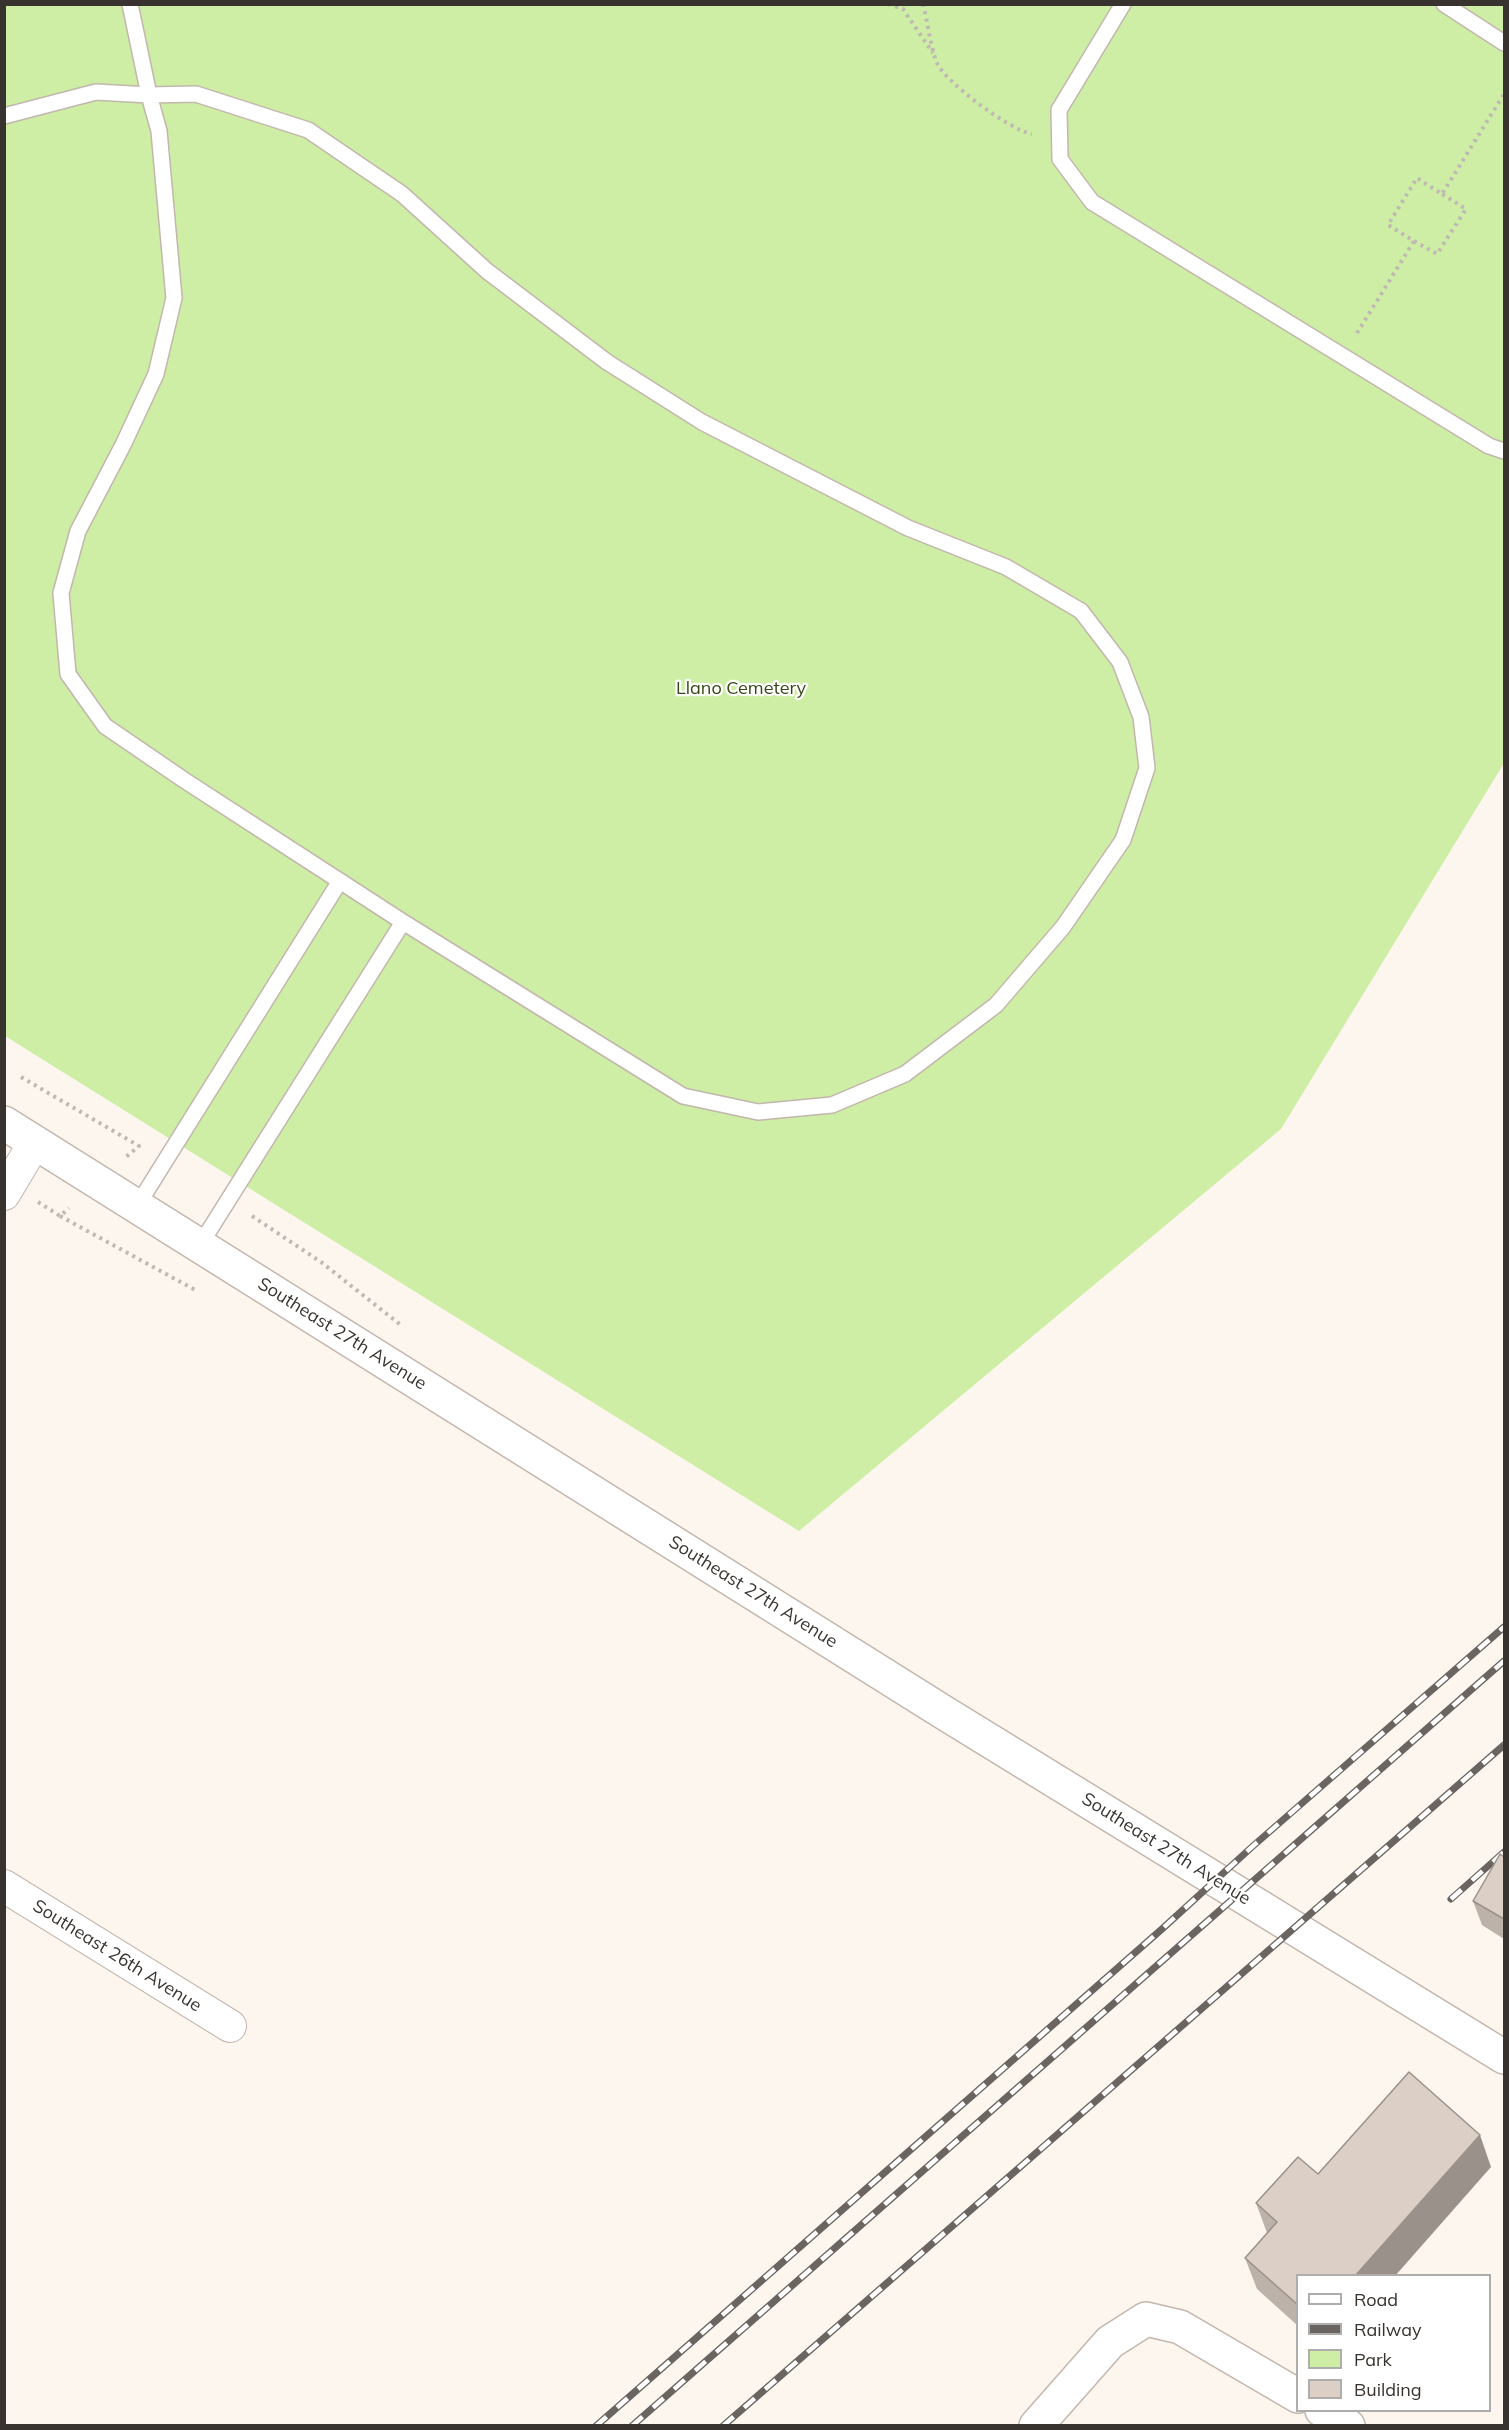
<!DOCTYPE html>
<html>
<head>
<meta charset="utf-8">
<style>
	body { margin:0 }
	#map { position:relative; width:1509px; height:2430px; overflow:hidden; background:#fdf6ef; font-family:Mulish,sans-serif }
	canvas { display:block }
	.frame { position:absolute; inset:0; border:6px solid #38332f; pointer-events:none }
	.legend { position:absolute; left:1296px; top:2274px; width:195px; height:138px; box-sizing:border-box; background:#fff; border:2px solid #afadac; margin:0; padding:8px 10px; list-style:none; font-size:18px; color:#38332f }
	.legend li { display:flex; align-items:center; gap:12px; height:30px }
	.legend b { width:30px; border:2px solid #afadac }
</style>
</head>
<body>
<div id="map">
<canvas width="1509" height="2430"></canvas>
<div class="frame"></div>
<ul class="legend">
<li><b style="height:8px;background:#fff"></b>Road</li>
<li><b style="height:8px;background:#6b6561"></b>Railway</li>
<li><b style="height:16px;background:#cdeea4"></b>Park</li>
<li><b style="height:16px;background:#dccfc5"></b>Building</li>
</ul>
</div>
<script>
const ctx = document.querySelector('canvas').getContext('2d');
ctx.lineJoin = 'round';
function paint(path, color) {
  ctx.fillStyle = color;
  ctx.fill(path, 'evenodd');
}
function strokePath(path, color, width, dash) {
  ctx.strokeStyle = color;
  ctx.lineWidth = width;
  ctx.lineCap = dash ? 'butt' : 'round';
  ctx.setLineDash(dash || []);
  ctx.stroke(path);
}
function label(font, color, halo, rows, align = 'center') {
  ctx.font = font + ' Mulish,sans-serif';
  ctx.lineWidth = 4.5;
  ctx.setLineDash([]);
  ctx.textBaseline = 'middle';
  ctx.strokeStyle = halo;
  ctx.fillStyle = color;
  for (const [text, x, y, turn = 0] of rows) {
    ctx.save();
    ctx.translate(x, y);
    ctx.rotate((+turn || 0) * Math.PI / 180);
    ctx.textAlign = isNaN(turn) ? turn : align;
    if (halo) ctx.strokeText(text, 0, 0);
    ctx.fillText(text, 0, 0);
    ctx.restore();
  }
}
const green = new Path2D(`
	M4 5H1504V763L1281 1129 799 1531 5 1036Z`);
const path = new Path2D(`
	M888 4 903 9 933 53
	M923 4C928 23 930 46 937 63 946 83 1010 130 1032 134
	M1414 241 1437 254 1466 209 1442 194
	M1357 333 1414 241 1388 225 1417 178 1442 194 1504 94
	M21 1077 139 1146 126 1157
	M38 1202 60 1216 69 1208
	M60 1216 197 1291
	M252 1216 321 1262 402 1326`);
const service = new Path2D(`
	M1123 4 1059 110 1060 159 1092 202 1489 446 1504 451
	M1444 4 1504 43
	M4 116 96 92 149 95 196 94 308 130 402 194 487 271 607 362 702 422 908 528 1006 567 1081 611 1120 662 1141 717 1147 768 1123 840 1063 927 996 1005 905 1074 832 1105 758 1112 683 1096 403 922 184 780 105 726 68 674 61 593 78 531 123 445 156 374 174 298 159 131 149 95 130 4
	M137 1206 340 881
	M200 1245 403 922`);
const minor = new Path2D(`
	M4 1194 35 1142
	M4 1886 230 2026`);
const tertiary = new Path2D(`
	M1322 2410 1348 2426
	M1036 2426 1110 2342 1146 2319 1180 2327 1298 2396`);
const secondary = new Path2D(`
	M4 1123 943 1712 1504 2057`);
const rail = new Path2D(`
	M1451 1899 1504 1852
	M596 2426 1162 1929 1253 1846 1504 1627
	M632 2426 1504 1661
	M723 2426 1504 1745`);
const wall = new Path2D(`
	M1504 1857V1939L1482 1925 1473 1901Z
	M1491 2167 1298 2276V2326L1257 2289 1245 2258 1267 2233 1256 2203 1318 2174Z`);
const shadedWall = new Path2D(`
	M1480 2135 1491 2167 1395 2276H1355Z`);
const building = new Path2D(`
	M1500 1854 1504 1857V1919L1473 1901Z
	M1409 2072 1480 2135 1355 2276H1298V2305L1245 2258 1277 2222 1256 2203 1298 2157 1318 2174Z`);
const parkNames = [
	["Llano Cemetery",741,689]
];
const streetNames = [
	["Southeast 27th Avenue",342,1334,32],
	["Southeast 27th Avenue",753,1592,32],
	["Southeast 27th Avenue",1166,1849,32],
	["Southeast 26th Avenue",117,1956,32]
];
paint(green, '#cdeea4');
strokePath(service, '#c3b6ad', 18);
strokePath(minor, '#c3b6ad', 34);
strokePath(tertiary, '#c3b6ad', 36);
strokePath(secondary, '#c3b6ad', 36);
strokePath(path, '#c0b9b3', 4, [3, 4.5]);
strokePath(service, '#fff', 15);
strokePath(minor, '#fff', 32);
strokePath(tertiary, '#fff', 33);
strokePath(secondary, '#fff', 33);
strokePath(rail, '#6b6561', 7);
strokePath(rail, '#fff', 4.5, [14]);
paint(wall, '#bdb2a9');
paint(shadedWall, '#9a918a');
paint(building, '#dccfc5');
strokePath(building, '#9a918a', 1.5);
label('18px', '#344714', '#fff', parkNames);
label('18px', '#38332f', '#fff', streetNames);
</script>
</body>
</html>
